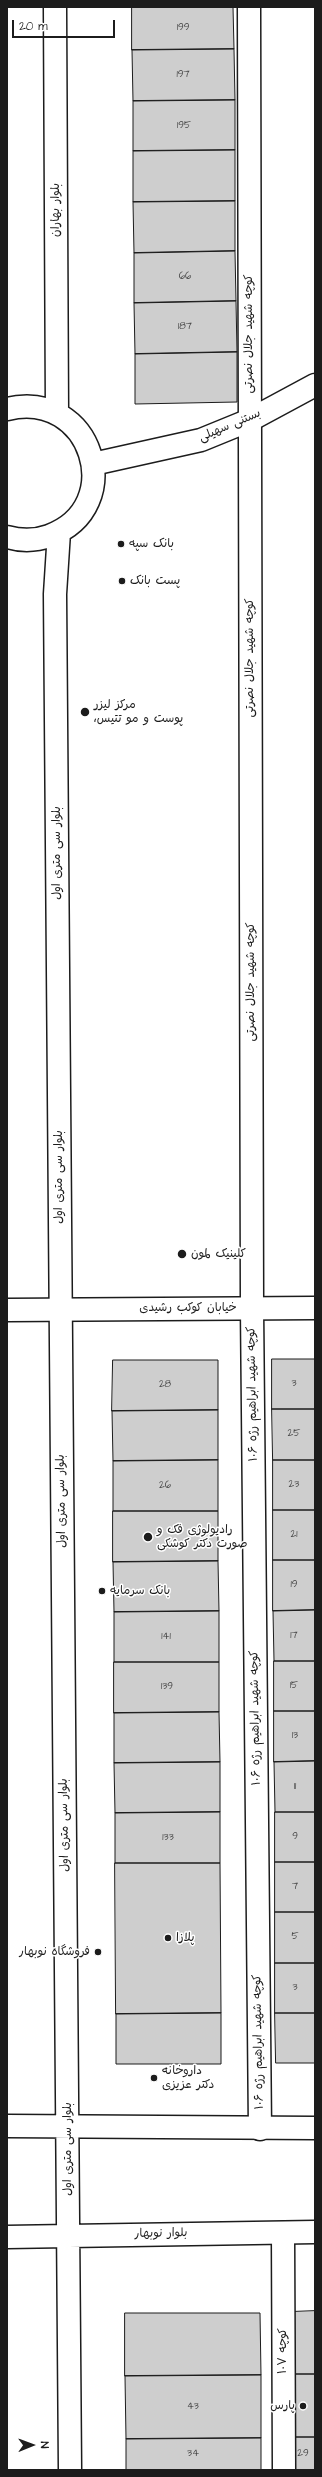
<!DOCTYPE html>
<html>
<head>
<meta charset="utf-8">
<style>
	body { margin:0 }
	#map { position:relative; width:322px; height:2477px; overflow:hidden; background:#fff; font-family:"Architects Daughter",sans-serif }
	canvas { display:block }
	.frame { position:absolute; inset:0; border:8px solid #1c1c1c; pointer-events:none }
	.north { position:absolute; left:12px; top:2425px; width:40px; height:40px; -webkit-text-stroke:3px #fff; paint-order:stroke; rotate:89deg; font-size:11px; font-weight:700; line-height:16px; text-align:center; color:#1c1c1c }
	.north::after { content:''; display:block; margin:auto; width:14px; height:18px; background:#1c1c1c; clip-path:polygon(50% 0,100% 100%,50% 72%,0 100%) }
	.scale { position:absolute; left:12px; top:20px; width:103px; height:18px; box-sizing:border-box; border:2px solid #1c1c1c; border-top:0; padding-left:5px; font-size:12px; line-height:14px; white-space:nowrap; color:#1c1c1c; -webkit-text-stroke:3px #fff; paint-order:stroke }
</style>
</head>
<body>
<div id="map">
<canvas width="322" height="2477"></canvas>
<div class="frame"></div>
<div class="north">N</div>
<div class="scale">20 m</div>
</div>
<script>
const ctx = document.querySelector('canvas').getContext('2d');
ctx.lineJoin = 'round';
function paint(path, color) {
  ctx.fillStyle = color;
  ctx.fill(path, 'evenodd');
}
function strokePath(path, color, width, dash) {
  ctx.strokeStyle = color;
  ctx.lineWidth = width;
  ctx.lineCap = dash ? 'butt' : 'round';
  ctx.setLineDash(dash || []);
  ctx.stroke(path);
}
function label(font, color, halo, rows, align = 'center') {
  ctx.font = font + ' "Architects Daughter","Playpen Sans Arabic",sans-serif';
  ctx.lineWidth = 3;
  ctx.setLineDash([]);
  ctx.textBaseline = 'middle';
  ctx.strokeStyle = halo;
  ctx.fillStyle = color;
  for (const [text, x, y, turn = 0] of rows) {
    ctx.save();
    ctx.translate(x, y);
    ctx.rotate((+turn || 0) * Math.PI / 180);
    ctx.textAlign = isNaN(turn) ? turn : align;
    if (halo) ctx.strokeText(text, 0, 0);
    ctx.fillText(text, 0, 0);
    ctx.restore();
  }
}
const building = new Path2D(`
	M132 7H233L234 49 132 50Z
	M234 49 235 100 133 101 132 50Z
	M235 100V150L133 151V101Z
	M235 150V201L133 202V151Z
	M235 201V251L134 253 133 202Z
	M235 251 236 301 134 303V253Z
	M236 301 237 352 135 354 134 303Z
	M237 352V402L135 404V354Z
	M272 1359H315V1409H272Z
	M113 1360H218V1410L112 1411Z
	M272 1409H315V1460H273Z
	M218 1410V1460L113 1461 112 1411Z
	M218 1460V1511H113V1461Z
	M273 1460H315V1510H273Z
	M273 1510H315V1560H273Z
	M113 1511H218V1561L113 1562Z
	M273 1560H315V1610L273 1611Z
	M218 1561 219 1611 114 1612 113 1562Z
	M315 1610V1661H274L273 1611Z
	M219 1611V1662H114V1612Z
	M274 1661H315V1711H274Z
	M114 1662H219V1712L114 1713Z
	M274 1711H315V1761L274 1762Z
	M219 1712 220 1762 114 1763V1713Z
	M315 1761V1812H275L274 1762Z
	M220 1762V1812L115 1813 114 1763Z
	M220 1812V1863H115V1813Z
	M275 1812H315V1862H275Z
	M275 1862H315V1912H275Z
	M115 1863H220L221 2013 116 2014Z
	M275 1912H315V1963H275Z
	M275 1963H315V2013H275Z
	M221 2013V2064H116V2014Z
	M275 2013H315V2063H276Z
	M315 2311V2374H291L290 2312Z
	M125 2313H260L261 2375 125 2376Z
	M291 2374H315V2437H291Z
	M261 2375V2438L126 2439 125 2376Z
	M291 2437H315V2470H291Z
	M261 2438V2470H126V2439Z`);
const minor = new Path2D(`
	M249 7 252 1308 260 2129
	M283 2233 284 2470`);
const tertiary = new Path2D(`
	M93 464 201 440 250 420 315 385
	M7 1310 315 1308`);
const secondary = new Path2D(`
	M55 7 57 413
	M7 409C92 388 129 507 49 536 35 541 21 541 7 537
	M59 532 55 594 70 2470
	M7 2126 315 2128
	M7 2237 315 2232`);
const markers = [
	[121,544,4,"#1c1c1c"],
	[122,581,4,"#1c1c1c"],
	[85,712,5,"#1c1c1c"],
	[182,1254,5,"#1c1c1c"],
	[148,1537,5,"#1c1c1c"],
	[102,1591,4,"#1c1c1c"],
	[168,1938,4,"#1c1c1c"],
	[98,1952,4,"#1c1c1c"],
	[154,2078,4,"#1c1c1c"],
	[303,2406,4,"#1c1c1c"]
];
const numberNames = [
	["199",183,28],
	["197",183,75],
	["195",184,126],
	["66",185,277],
	["187",185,327],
	["3",294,1384],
	["28",165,1385],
	["25",294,1434],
	["23",294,1485],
	["26",165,1486],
	["21",294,1535],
	["19",294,1585],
	["17",294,1636],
	["141",166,1637],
	["15",294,1686],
	["139",167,1687],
	["13",295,1736],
	["11",295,1787],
	["9",295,1837],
	["133",168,1838],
	["7",295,1887],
	["5",295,1937],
	["3",295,1988],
	["43",193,2407],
	["34",193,2454],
	["29",303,2454]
];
const streetNames = [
	["بلوار بهاران",56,210,-90],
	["کوچه شهید جلال نصرتی",249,334,-90],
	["بستنی سهیلی",230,426,-23],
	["کوچه شهید جلال نصرتی",250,658,-90],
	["بلوار سی متری اول",57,853,-90],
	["کوچه شهید جلال نصرتی",251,982,-90],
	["بلوار سی متری اول",59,1177,-90],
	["خیابان کوکب رشیدی",188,1308],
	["کوچه شهید ابراهیم رژه ۱۰۶",253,1394,-91],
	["بلوار سی متری اول",62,1501,-91],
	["کوچه شهید ابراهیم رژه ۱۰۶",256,1718,-91],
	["بلوار سی متری اول",65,1825,-91],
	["کوچه شهید ابراهیم رژه ۱۰۶",259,2042,-91],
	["بلوار سی متری اول",68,2149,-90],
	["بلوار نوبهار",161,2234,-1],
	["کوچه ۱۰۷",283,2351,-90]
];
const poiNames = [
	["بانک سپه",129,544],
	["پست بانک",130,581],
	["مرکز لیزر",94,705],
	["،پوست و مو تتیس",94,719],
	["کلینیک لمون",191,1254],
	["رادیولوژی فک و",157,1530],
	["صورت دکتر کوشکی",157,1544],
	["بانک سرمایه",110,1591],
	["پلازا",176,1938],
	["فروشگاه نوبهار",90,1952,"right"],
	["داروخانه",162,2071],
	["دکتر عزیزی",162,2085],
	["پارس",295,2406,"right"]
];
paint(building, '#cecece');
strokePath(building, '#1c1c1c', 1);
strokePath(minor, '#1c1c1c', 25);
strokePath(tertiary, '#1c1c1c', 25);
strokePath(secondary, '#1c1c1c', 25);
strokePath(minor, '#fff', 22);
strokePath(tertiary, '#fff', 22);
strokePath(secondary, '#fff', 22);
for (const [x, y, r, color] of markers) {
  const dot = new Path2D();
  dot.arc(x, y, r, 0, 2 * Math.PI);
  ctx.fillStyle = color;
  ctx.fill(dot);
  strokePath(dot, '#fff', 1.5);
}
label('10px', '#484848', null, numberNames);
label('12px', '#1c1c1c', '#fff', streetNames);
label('12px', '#1c1c1c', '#fff', poiNames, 'left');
</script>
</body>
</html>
